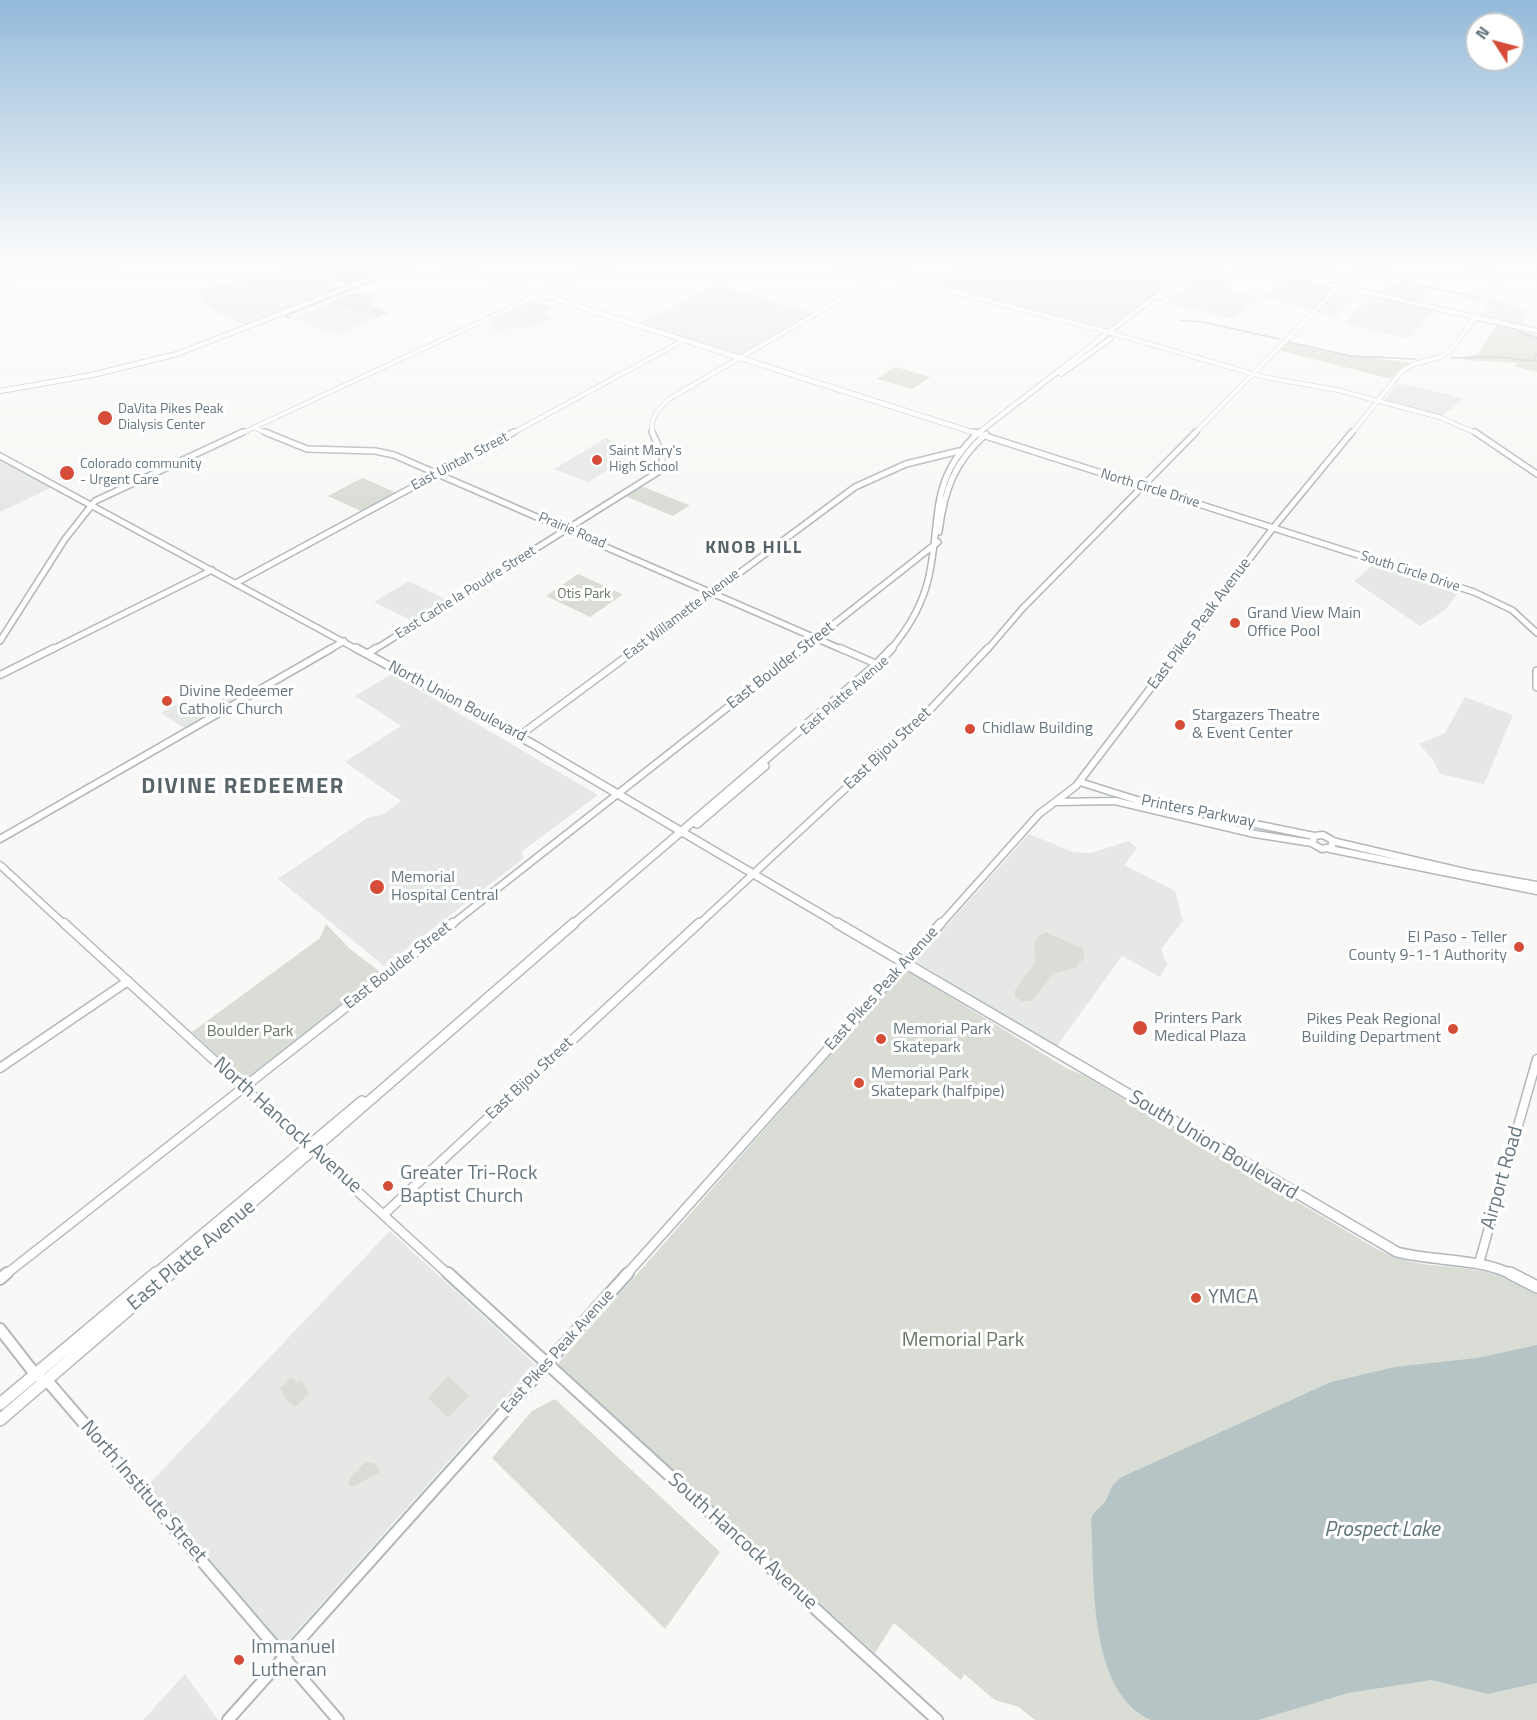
<!DOCTYPE html>
<html>
<head>
<meta charset="utf-8">
<style>
	body { margin:0 }
	#map { position:relative; width:1537px; height:1720px; overflow:hidden; background:#f8f8f6; font-family:"Titillium Web",sans-serif }
	canvas { display:block }
	.north { position:absolute; left:1465px; top:12px; width:60px; height:60px; box-sizing:border-box; background:#fff; border:2px solid #c2c8cb; border-radius:50%; rotate:306deg; font-size:16px; font-weight:700; line-height:24px; text-align:center; color:#66767e }
	.north::after { content:''; display:block; margin:auto; width:21px; height:27px; background:#d54d39; clip-path:polygon(50% 0,100% 100%,50% 72%,0 100%) }
</style>
</head>
<body>
<div id="map">
<canvas width="1537" height="1720"></canvas>
<div class="north">N</div>
</div>
<script>
const ctx = document.querySelector('canvas').getContext('2d');
ctx.lineJoin = 'round';
function paint(path, color) {
  ctx.fillStyle = color;
  ctx.fill(path, 'evenodd');
}
function strokePath(path, color, width, dash) {
  ctx.strokeStyle = color;
  ctx.lineWidth = width;
  ctx.lineCap = dash ? 'butt' : 'round';
  ctx.setLineDash(dash || []);
  ctx.stroke(path);
}
function label(font, color, halo, rows, align = 'center') {
  ctx.font = font + ' "Titillium Web",sans-serif';
  ctx.lineWidth = 6;
  ctx.setLineDash([]);
  ctx.textBaseline = 'middle';
  ctx.strokeStyle = halo;
  ctx.fillStyle = color;
  for (const [text, x, y, turn = 0] of rows) {
    ctx.save();
    ctx.translate(x, y);
    ctx.rotate((+turn || 0) * Math.PI / 180);
    ctx.textAlign = isNaN(turn) ? turn : align;
    if (halo) ctx.strokeText(text, 0, 0);
    ctx.fillText(text, 0, 0);
    ctx.restore();
  }
}
const built = new Path2D(`
	M61 263H117L80 275 58 266Z
	M955 263H1175L1158 291 1109 332 932 285 961 267Z
	M1251 263H1337L1330 269 1317 271 1291 265 1285 271Z
	M315 266 326 279 345 288 249 326 216 312 205 303 196 290Z
	M1202 274 1234 282 1228 290 1258 297 1234 319 1165 303Z
	M1287 275 1335 285 1332 293 1354 298 1336 317 1264 297Z
	M1400 282 1427 288 1417 301 1383 293 1387 288Z
	M716 285 814 313 738 356 638 324Z
	M1369 296 1409 304 1433 311 1412 336 1404 338 1344 324Z
	M1493 299 1524 310 1525 326 1482 315Z
	M534 301 554 307 540 314 552 318 529 328 491 330V321Z
	M331 302 376 318 337 334 293 319Z
	M1397 383 1447 394 1463 399 1442 416 1384 401Z
	M606 438 639 451 588 482 554 469Z
	M3 460 52 487 0 512V462Z
	M1375 563 1460 590 1445 610 1420 626 1354 581Z
	M409 581 447 600 413 621 374 602Z
	M392 674 598 795 521 852 524 858 384 966 278 879 367 818 384 814 401 801 345 762 401 726 355 696Z
	M230 694 238 699 186 729 161 713 182 701 198 712Z
	M1465 697 1513 715 1484 784 1440 774 1434 761 1419 744 1445 733Z
	M1029 834 1073 852 1091 853 1129 841 1137 848 1124 865 1175 891 1183 921 1161 949 1167 965 1160 977 1122 956 1056 1047 915 961Z
	M390 1231 535 1364 288 1641 281 1644 146 1487Z
	M185 1674 218 1720H143Z`);
const green = new Path2D(`
	M330 263H407L348 286 332 279 319 266Z
	M351 293 372 294 371 304 388 313 376 318 331 302Z
	M1497 325H1504L1537 336V372L1514 366 1520 363 1465 360 1464 357 1478 354Z
	M1286 342 1327 352 1411 363 1402 367 1391 379 1279 350Z
	M895 367H896L930 377 913 389 877 379Z
	M362 478H363L399 494 363 512 328 496Z
	M641 486 689 505H690L673 516 625 496Z
	M578 574 622 594V595L590 617 546 596Z
	M326 924 350 949 379 971V975L247 1079H242L192 1032 320 938Z
	M1046 932 1083 949 1085 957 1075 968 1054 973 1032 1001H1021L1015 997V990L1036 962C1035 949 1030 938 1046 932Z
	M906 972H910L1066 1068 1083 1075 1377 1249C1417 1269 1436 1263 1476 1270 1498 1273 1518 1283 1537 1293V1720H1035L1019 1707 995 1700 964 1674 961 1680 894 1623 875 1653 557 1365 882 996Z
	M448 1376 469 1396 448 1418 428 1398Z
	M291 1377 297 1382 302 1381 309 1394 295 1407 288 1402 280 1388Z
	M555 1399 720 1552 665 1629 492 1458 532 1411Z
	M365 1462 375 1464 380 1472 352 1487 348 1484 350 1478Z`);
const water = new Path2D(`
	M1537 1345V1683L1488 1694 1431 1680 1348 1693 1258 1720H1151C1087 1692 1095 1578 1091 1519 1094 1510 1102 1507 1106 1500 1112 1487 1110 1486 1122 1477L1331 1382 1395 1367 1477 1358Z`);
const stream = new Path2D(`
	M1377 263 1402 281 1482 299
	M290 318 285 316 391 273
	M1180 320 1203 322 1279 339
	M1521 330 1522 333 1537 338
	M1288 342 1351 356 1415 359
	M1451 358 1495 357 1536 361 1534 357 1537 354`);
const secondaryFar4 = new Path2D(`
	M842 263 886 275
	M885 274 1101 330 1264 377 1337 390 1439 417 1478 434
	M0 284 59 263
	M255 428 269 434
	M240 434 607 263
	M511 434 684 340
	M653 434C649 418 658 409 669 399L903 263
	M1194 434 1347 278 1370 263
	M1351 434 1402 371 1414 364 1440 357 1452 349 1497 287 1492 275 1471 263`);
const secondaryFar3 = new Path2D(`
	M265 432 307 449 375 451 394 455 843 650
	M1475 432 1537 474
	M236 583 514 432
	M0 641 65 539 95 501 243 432
	M51 650 212 570
	M329 650 344 641
	M374 650 658 472C668 457 658 447 652 432
	M636 650 855 487 906 464 959 451
	M801 650 938 542
	M987 650 1022 609 1196 432
	M1180 650 1273 528 1352 432`);
const secondaryFar2 = new Path2D(`
	M840 648 881 666
	M367 654 376 648
	M0 675 54 648
	M519 736 638 648
	M1083 783 1137 800 1314 836
	M1056 802 1115 801 1255 834 1312 843
	M1323 835 1332 840V847L1322 849 1313 844 1314 836Z
	M0 839 332 648
	M1332 841 1469 873 1537 885
	M1330 849 1537 891
	M0 865 65 925
	M451 925 803 648
	M698 925 924 716 988 648
	M940 925 1039 814 1076 786 1181 648`);
const secondaryFar1 = new Path2D(`
	M64 923 449 1275
	M0 1068 128 981
	M383 1215 699 923
	M1479 1263 1537 1059
	M5 1275 453 923
	M626 1275 941 923`);
const secondary = new Path2D(`
	M448 1273 937 1720
	M0 1279 7 1273
	M0 1329 35 1374 51 1385 338 1720
	M228 1720 628 1273`);
const primaryFar4 = new Path2D(`
	M443 263 978 434
	M0 265 30 263
	M1159 299 1174 287
	M1061 374 1110 339
	M0 391 92 375 177 354 411 263
	M977 434 1161 292`);
const primaryFar3 = new Path2D(`
	M973 432 1474 592 1512 610 1537 633
	M0 456 358 650
	M939 532C944 491 954 462 986 434
	M890 650C908 629 923 604 929 576 942 515 928 480 979 432`);
const primaryFar2 = new Path2D(`
	M356 648 533 744 840 925
	M1537 671V687
	M697 824 765 766
	M572 925 877 664 892 648`);
const primaryFar1 = new Path2D(`
	M837 923 1397 1252C1435 1262 1477 1257 1513 1275
	M154 1275 362 1101
	M169 1275 574 923`);
const primary = new Path2D(`
	M1510 1273 1537 1287
	M0 1404 156 1273
	M0 1420 171 1273`);
const highway = new Path2D(`
	M1236 263 1537 331
	M1167 284 1181 263
	M1174 287 1220 263
	M1161 292 1198 263`);
const markers = [
	[105,418,8,"#d54d39"],
	[597,460,6,"#d54d39"],
	[67,473,8,"#d54d39"],
	[1235,623,6,"#d54d39"],
	[167,701,6,"#d54d39"],
	[1180,725,6,"#d54d39"],
	[970,729,6,"#d54d39"],
	[377,887,8,"#d54d39"],
	[1519,947,6,"#d54d39"],
	[1140,1028,8,"#d54d39"],
	[1453,1029,6,"#d54d39"],
	[881,1039,6,"#d54d39"],
	[859,1083,6,"#d54d39"],
	[388,1186,6,"#d54d39"],
	[1196,1298,6,"#d54d39"],
	[239,1660,6,"#d54d39"]
];
const farPoinames = [
	["DaVita Pikes Peak",118,410],
	["Dialysis Center",118,426],
	["Saint Mary's",609,452],
	["High School",609,468],
	["Colorado community",80,465],
	["- Urgent Care",80,481]
];
const farStreetnames = [
	["East Uintah Street",460,462,-28],
	["North Circle Drive",1150,489,17],
	["Prairie Road",572,531,23],
	["South Circle Drive",1410,572,18],
	["East Cache la Poudre Street",466,593,-32],
	["East Willamette Avenue",682,615,-37],
	["East Platte Avenue",845,696,-41]
];
const farParknames = [
	["Otis Park",584,595]
];
const poiNames = [
	["Grand View Main",1247,614],
	["Office Pool",1247,632],
	["Divine Redeemer",179,692],
	["Catholic Church",179,710],
	["Stargazers Theatre",1192,716],
	["& Event Center",1192,734],
	["Chidlaw Building",982,729],
	["Memorial",391,878],
	["Hospital Central",391,896],
	["El Paso - Teller",1507,938,"right"],
	["County 9-1-1 Authority",1507,956,"right"],
	["Printers Park",1154,1019],
	["Medical Plaza",1154,1037],
	["Pikes Peak Regional",1441,1020,"right"],
	["Building Department",1441,1038,"right"],
	["Memorial Park",893,1030],
	["Skatepark",893,1048],
	["Memorial Park",871,1074],
	["Skatepark (halfpipe)",871,1092]
];
const streetNames = [
	["East Pikes Peak Avenue",1200,624,-53],
	["East Boulder Street",781,666,-38],
	["North Union Boulevard",457,702,28],
	["East Bijou Street",888,749,-43],
	["Printers Parkway",1198,812,11],
	["East Boulder Street",398,966,-38],
	["East Pikes Peak Avenue",882,989,-48],
	["East Bijou Street",530,1079,-43],
	["East Pikes Peak Avenue",558,1352,-48]
];
const parkNames = [
	["Boulder Park",250,1032]
];
const farDistrictnames = [
	["KNOB HILL",754,549]
];
const nearStreetnames = [
	["North Hancock Avenue",287,1126,42],
	["South Union Boulevard",1213,1146,31],
	["Airport Road",1503,1178,-74],
	["East Platte Avenue",192,1256,-40],
	["North Institute Street",143,1492,49],
	["South Hancock Avenue",742,1542,42]
];
const nearPoinames = [
	["Greater Tri-Rock",400,1174],
	["Baptist Church",400,1197],
	["YMCA",1208,1298],
	["Immanuel",251,1648],
	["Lutheran",251,1671]
];
const nearParknames = [
	["Memorial Park",963,1341]
];
const nearWaternames = [
	["Prospect Lake",1382,1531]
];
const districtNames = [
	["DIVINE REDEEMER",243,788]
];
paint(built, '#e6e8e6');
paint(green, '#d9ddd5');
paint(water, '#b7c4c6');
strokePath(stream, '#b7c4c6', 1.5);
strokePath(secondaryFar4, '#b2b8bc', 5);
strokePath(secondaryFar3, '#b2b8bc', 8);
strokePath(secondaryFar2, '#b2b8bc', 9);
strokePath(secondaryFar1, '#b2b8bc', 11);
strokePath(secondary, '#b2b8bc', 14);
strokePath(primaryFar4, '#b1b7ba', 6);
strokePath(primaryFar3, '#b1b7ba', 8);
strokePath(primaryFar2, '#b1b7ba', 10);
strokePath(primaryFar1, '#b1b7ba', 12);
strokePath(primary, '#b1b7ba', 14);
strokePath(highway, '#b3b8ba', 6);
strokePath(secondaryFar4, '#fff', 4);
strokePath(secondaryFar3, '#fff', 5);
strokePath(secondaryFar2, '#fff', 6);
strokePath(secondaryFar1, '#fff', 8);
strokePath(secondary, '#fff', 10);
strokePath(primaryFar4, '#fff', 4.5);
strokePath(primaryFar3, '#fff', 5);
strokePath(primaryFar2, '#fff', 7);
strokePath(primaryFar1, '#fff', 9);
strokePath(primary, '#fff', 11);
strokePath(highway, '#fff', 4.5);
const sky = ctx.createLinearGradient(0, 0, 0, 504);
sky.addColorStop(0, '#94bada');
sky.addColorStop(0.52, '#fcfcfb');
sky.addColorStop(1, '#fcfcfb00');
ctx.fillStyle = sky;
ctx.fillRect(0, 0, 1537, 504);
for (const [x, y, r, color] of markers) {
  const dot = new Path2D();
  dot.arc(x, y, r, 0, 2 * Math.PI);
  ctx.fillStyle = color;
  ctx.fill(dot);
  strokePath(dot, '#fff', 2);
}
label('14px', '#66767e', '#fff', farPoinames, 'left');
label('14px', '#66767e', '#fff', farStreetnames);
label('14px', '#697764', '#fff', farParknames);
label('16px', '#66767e', '#fff', poiNames, 'left');
label('16px', '#66767e', '#fff', streetNames);
label('16px', '#697764', '#fff', parkNames);
ctx.letterSpacing = '1.5px';
label('bold 18px', '#57646a', '#fff', farDistrictnames);
ctx.letterSpacing = '0px';
label('20px', '#66767e', '#fff', nearStreetnames);
label('20px', '#66767e', '#fff', nearPoinames, 'left');
label('20px', '#697764', '#fff', nearParknames);
label('italic 21px', '#607578', '#fff', nearWaternames);
ctx.letterSpacing = '1.5px';
label('bold 22px', '#57646a', '#fff', districtNames);
ctx.letterSpacing = '0px';
</script>
</body>
</html>
